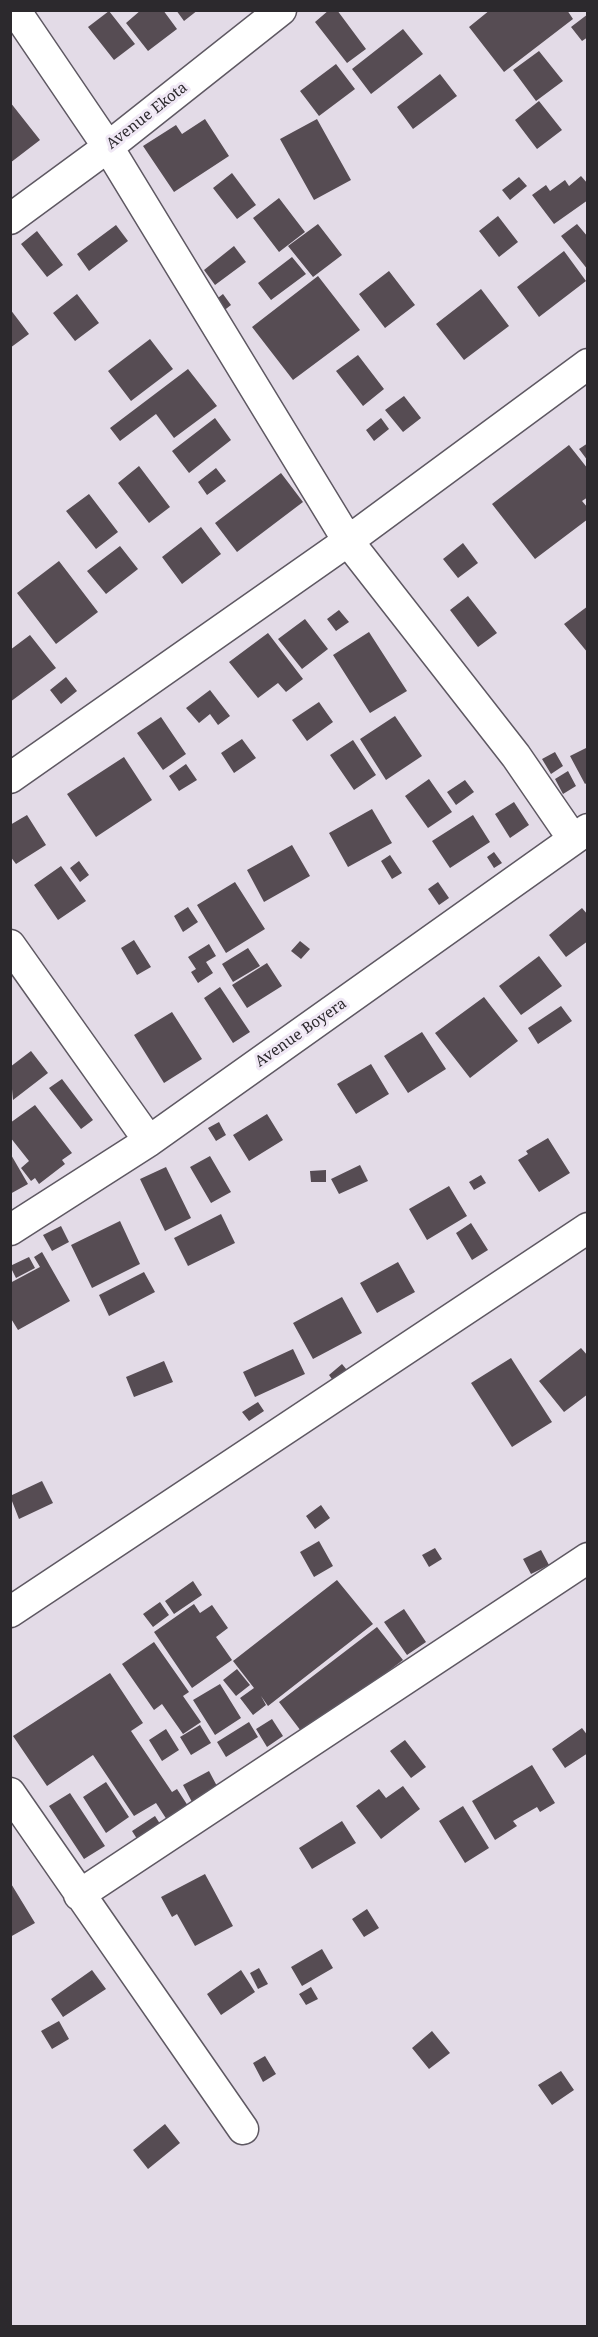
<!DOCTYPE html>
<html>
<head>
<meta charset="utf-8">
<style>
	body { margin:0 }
	#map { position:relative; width:598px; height:2337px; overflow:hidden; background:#e3dbe7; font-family:"Noto Serif",serif }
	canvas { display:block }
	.frame { position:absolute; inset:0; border:12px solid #2c292d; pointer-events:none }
</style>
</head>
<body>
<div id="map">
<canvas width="598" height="2337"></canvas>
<div class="frame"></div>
</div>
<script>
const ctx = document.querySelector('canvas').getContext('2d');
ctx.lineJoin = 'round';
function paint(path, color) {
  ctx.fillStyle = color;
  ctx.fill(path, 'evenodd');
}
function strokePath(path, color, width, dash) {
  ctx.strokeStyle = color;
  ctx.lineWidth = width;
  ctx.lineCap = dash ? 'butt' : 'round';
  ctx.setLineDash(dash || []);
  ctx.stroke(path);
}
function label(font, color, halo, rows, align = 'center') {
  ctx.font = font + ' "Noto Serif",serif';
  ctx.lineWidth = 6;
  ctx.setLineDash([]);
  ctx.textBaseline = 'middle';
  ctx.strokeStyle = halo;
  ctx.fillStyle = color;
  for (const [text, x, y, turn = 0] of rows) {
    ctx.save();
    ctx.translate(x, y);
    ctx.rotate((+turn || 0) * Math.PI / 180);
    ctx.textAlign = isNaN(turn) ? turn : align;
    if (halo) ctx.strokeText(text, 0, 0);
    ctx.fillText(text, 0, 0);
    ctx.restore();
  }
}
const building = new Path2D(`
	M141 10H163L177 29 148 51 126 23Z
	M176 10H198L184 21Z
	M329 10H337L366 49 347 63 315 22Z
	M490 10H567L573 19 504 72 469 27Z
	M109 11 135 44 114 60 88 27Z
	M588 14V37L582 41 571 27Z
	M403 29 423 54 371 94 352 69Z
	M539 51 563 81 536 101 513 70Z
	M336 64 355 89 319 116 300 91Z
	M440 74 457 96 413 129 397 107Z
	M539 101 562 130 537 149 515 120Z
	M10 102 40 140 10 163Z
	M205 119 229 156 174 192 143 146 176 125 182 134Z
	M317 119 351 180 314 200 280 139Z
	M232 173 256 205 237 219 213 188Z
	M581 176 588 184V200L554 224 532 195 546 185 550 191 565 180 569 186Z
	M519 177 527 186 510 200 502 190Z
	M279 198 305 232 279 252 253 218Z
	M498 216 518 242 499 257 479 231Z
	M318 224 342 255 313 277 288 246Z
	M577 224 588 237V270L561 236Z
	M116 225 128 241 89 271 77 254Z
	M37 231 63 265 47 277 21 244Z
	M234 246 246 262 215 285 204 270Z
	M564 251 586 281 539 317 517 287Z
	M292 257 306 274 271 300 258 283Z
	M389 271 415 305 385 328 359 294Z
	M318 276 360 330 293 380 252 327Z
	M481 289 509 326 464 360 436 324Z
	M77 294 99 323 75 341 53 313Z
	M223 294 231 305 222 312 214 301Z
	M10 309 29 334 10 348Z
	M150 339 173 369 131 401 108 371Z
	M358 355 384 389 363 406 336 371Z
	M188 369 217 406 174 438 156 414 120 441 110 428Z
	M404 396 421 418 403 432 385 410Z
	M215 418 231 440 189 473 172 451Z
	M381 418 389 429 374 441 366 430Z
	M588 443V461L579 449Z
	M569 445 588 469V497L582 501 588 508V519L535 559 492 504Z
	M139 466 170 507 149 523 118 483Z
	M216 468 226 481 207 495 198 482Z
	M281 473 303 502 237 552 215 523Z
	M89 494 118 532 96 549 66 511Z
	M201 527 221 554 182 584 162 557Z
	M463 543 478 563 458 578 443 559Z
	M120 546 138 569 106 594 87 571Z
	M59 561 98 612 56 644 17 593Z
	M468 596 497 633 478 647 450 610Z
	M588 606V653L564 624Z
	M339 610 349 622 336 631 327 619Z
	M305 619 328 649 302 669 278 639Z
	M369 632 407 691 370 713 333 655Z
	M268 633 303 679 286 692 278 683 258 698 229 662Z
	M30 635 56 668 10 702V650Z
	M66 677 77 691 61 704 50 690Z
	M210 690 230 716 218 725 210 714 199 723 186 708Z
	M319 702 333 722 307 741 292 720Z
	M395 716 422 756 386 780 360 739Z
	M161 717 186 754 163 770 137 733Z
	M242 739 256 758 234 773 221 753Z
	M353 740 376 775 354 790 330 755Z
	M588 747V782L585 784 570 756Z
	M555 752 563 766 551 774 542 759Z
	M124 757 152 800 96 837 67 794Z
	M186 764 197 780 179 791 169 776Z
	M568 771 576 786 563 794 555 779Z
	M429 779 452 812 428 828 405 796Z
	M465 780 474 792 456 805 447 792Z
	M514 802 529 825 510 838 495 814Z
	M372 809 392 843 348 867 329 833Z
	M27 815 46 845 16 864 10 856V825Z
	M473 815 490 842 450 868 432 841Z
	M292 845 310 876 264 902 247 870Z
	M494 852 502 863 494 868 487 857Z
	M390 855 402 873 392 879 381 861Z
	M79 861 89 875 80 882 70 868Z
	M61 866 86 901 58 920 34 885Z
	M235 882 265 929 226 953 197 905Z
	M438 882 449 898 439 905 428 889Z
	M188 907 198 922 183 932 174 916Z
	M582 908 588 915V941L566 957 549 935Z
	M134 940 151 967 137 975 121 948Z
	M300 941 310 949 301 959 291 951Z
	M209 944 216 956 206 962 213 973 198 983 191 972 196 969 188 957Z
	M248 948 260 966 233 982 222 964Z
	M539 956 562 986 521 1015 499 986Z
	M267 963 282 986 247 1008 232 985Z
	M220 987 250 1032 233 1043 204 998Z
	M484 997 518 1041 470 1078 435 1033Z
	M561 1006 572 1021 538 1044 528 1028Z
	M172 1012 202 1059 164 1083 134 1035Z
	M422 1032 446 1069 408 1093 384 1056Z
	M31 1051 48 1073 13 1100 10 1067Z
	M371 1064 389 1094 356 1114 337 1084Z
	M62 1079 93 1120 81 1129 49 1088Z
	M35 1105 72 1153 62 1160 65 1164 39 1184 35 1178 31 1181 21 1168 29 1161 10 1137V1123Z
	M267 1114 283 1140 249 1161 233 1135Z
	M219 1122 226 1135 216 1141 208 1128Z
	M548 1138 570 1173 539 1192 518 1160 528 1154 526 1151Z
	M10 1153 28 1184 10 1194Z
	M210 1156 231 1192 211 1203 190 1167Z
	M360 1165 368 1181 339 1194 331 1179Z
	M166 1167 191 1218 165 1231 140 1179Z
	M326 1170V1182H311L310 1171Z
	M481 1175 486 1183 474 1190 469 1182Z
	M449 1186 467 1216 427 1240 409 1209Z
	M221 1214 235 1243 188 1266 174 1238Z
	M120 1221 140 1264 92 1288 71 1245Z
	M471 1223 488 1250 472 1260 456 1233Z
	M61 1226 69 1242 52 1251 43 1235Z
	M42 1252 70 1301 18 1330 10 1317V1283L40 1267 34 1257Z
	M29 1257 35 1268 16 1278 10 1266Z
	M398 1262 415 1292 377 1313 360 1283Z
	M144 1272 155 1292 109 1316 99 1295Z
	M342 1297 362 1333 313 1359 293 1323Z
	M581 1348 588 1356V1394L564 1412 539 1381Z
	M293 1349 305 1374 255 1397 243 1372Z
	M511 1358 552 1422 512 1447 471 1383Z
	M164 1361 173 1382 134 1397 126 1377Z
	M342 1364 351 1375 337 1386 329 1375Z
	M258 1402 264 1411 249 1421 242 1412Z
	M42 1481 53 1503 19 1519 10 1496Z
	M321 1505 330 1518 315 1529 306 1516Z
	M319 1541 333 1566 314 1577 300 1552Z
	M435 1548 442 1559 429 1567 422 1555Z
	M541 1550 549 1565 531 1574 523 1559Z
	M337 1580 373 1624 268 1706 261 1696 266 1705 253 1715 240 1698 254 1688 233 1661Z
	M193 1581 202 1595 174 1614 165 1601Z
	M160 1602 169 1615 153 1627 143 1614Z
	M194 1604 200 1613 212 1605 228 1628 216 1637 232 1660 192 1688 154 1632Z
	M404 1609 426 1642 407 1655 384 1622Z
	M377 1627 403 1660 304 1735 279 1702Z
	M154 1642 189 1692 183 1696 201 1722 183 1734 162 1704 154 1710 122 1664Z
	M237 1669 250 1685 236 1696 223 1680Z
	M110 1673 143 1723 131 1731 172 1792 177 1789 190 1809 169 1823 156 1803 134 1816 93 1755 47 1786 13 1736Z
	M220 1684 241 1718 215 1735 193 1700Z
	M272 1719 283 1736 267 1747 256 1729Z
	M249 1722 258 1737 226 1757 217 1742Z
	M200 1725 211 1743 191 1755 180 1737Z
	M582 1728 588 1736V1753L565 1768 552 1749Z
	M166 1729 179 1750 162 1761 149 1740Z
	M405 1740 426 1767 411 1778 390 1751Z
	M532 1765 555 1803 540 1812 537 1807 513 1821 517 1826 495 1840 472 1801Z
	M209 1771 218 1788 192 1802 183 1785Z
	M106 1782 129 1817 106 1833 83 1797Z
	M403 1786 420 1809 381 1839 356 1806 379 1789 386 1798Z
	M70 1793 105 1846 84 1859 49 1806Z
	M463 1806 489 1848 465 1863 439 1821Z
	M155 1816 164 1830 141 1845 132 1831Z
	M342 1821 356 1843 312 1869 299 1848Z
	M205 1874 233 1926 195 1946 177 1914 172 1917 161 1897Z
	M10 1882 35 1923 10 1937Z
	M367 1909 379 1928 364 1937 352 1919Z
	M322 1949 333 1968 302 1986 291 1967Z
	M259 1968 268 1984 258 1989 250 1973Z
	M92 1970 106 1989 63 2017 51 1999Z
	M241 1970 255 1992 221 2015 207 1994Z
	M311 1987 318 1999 306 2005 299 1994Z
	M59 2021 69 2039 52 2049 41 2031Z
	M432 2031 450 2053 429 2069 412 2048Z
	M265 2056 276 2074 263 2082 253 2063Z
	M561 2071 574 2090 552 2105 538 2085Z
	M165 2124 180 2143 148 2169 133 2150Z`);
const minor = new Path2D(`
	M15 10 108 147 348 541 516 756 573 839
	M10 219 108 147 281 10
	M10 778 348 541 588 364
	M10 945 149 1141
	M10 1230 149 1141 588 829
	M10 1612 588 1228
	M10 1793 243 2129
	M79 1895 588 1558`);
const streetNames = [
	["Avenue Ekota",147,116,-38],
	["Avenue Boyera",301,1033,-35]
];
paint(building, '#564c53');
strokePath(minor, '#5e5862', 33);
strokePath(minor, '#fff', 30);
label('15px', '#2c292d', '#f0e8f5', streetNames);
</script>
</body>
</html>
